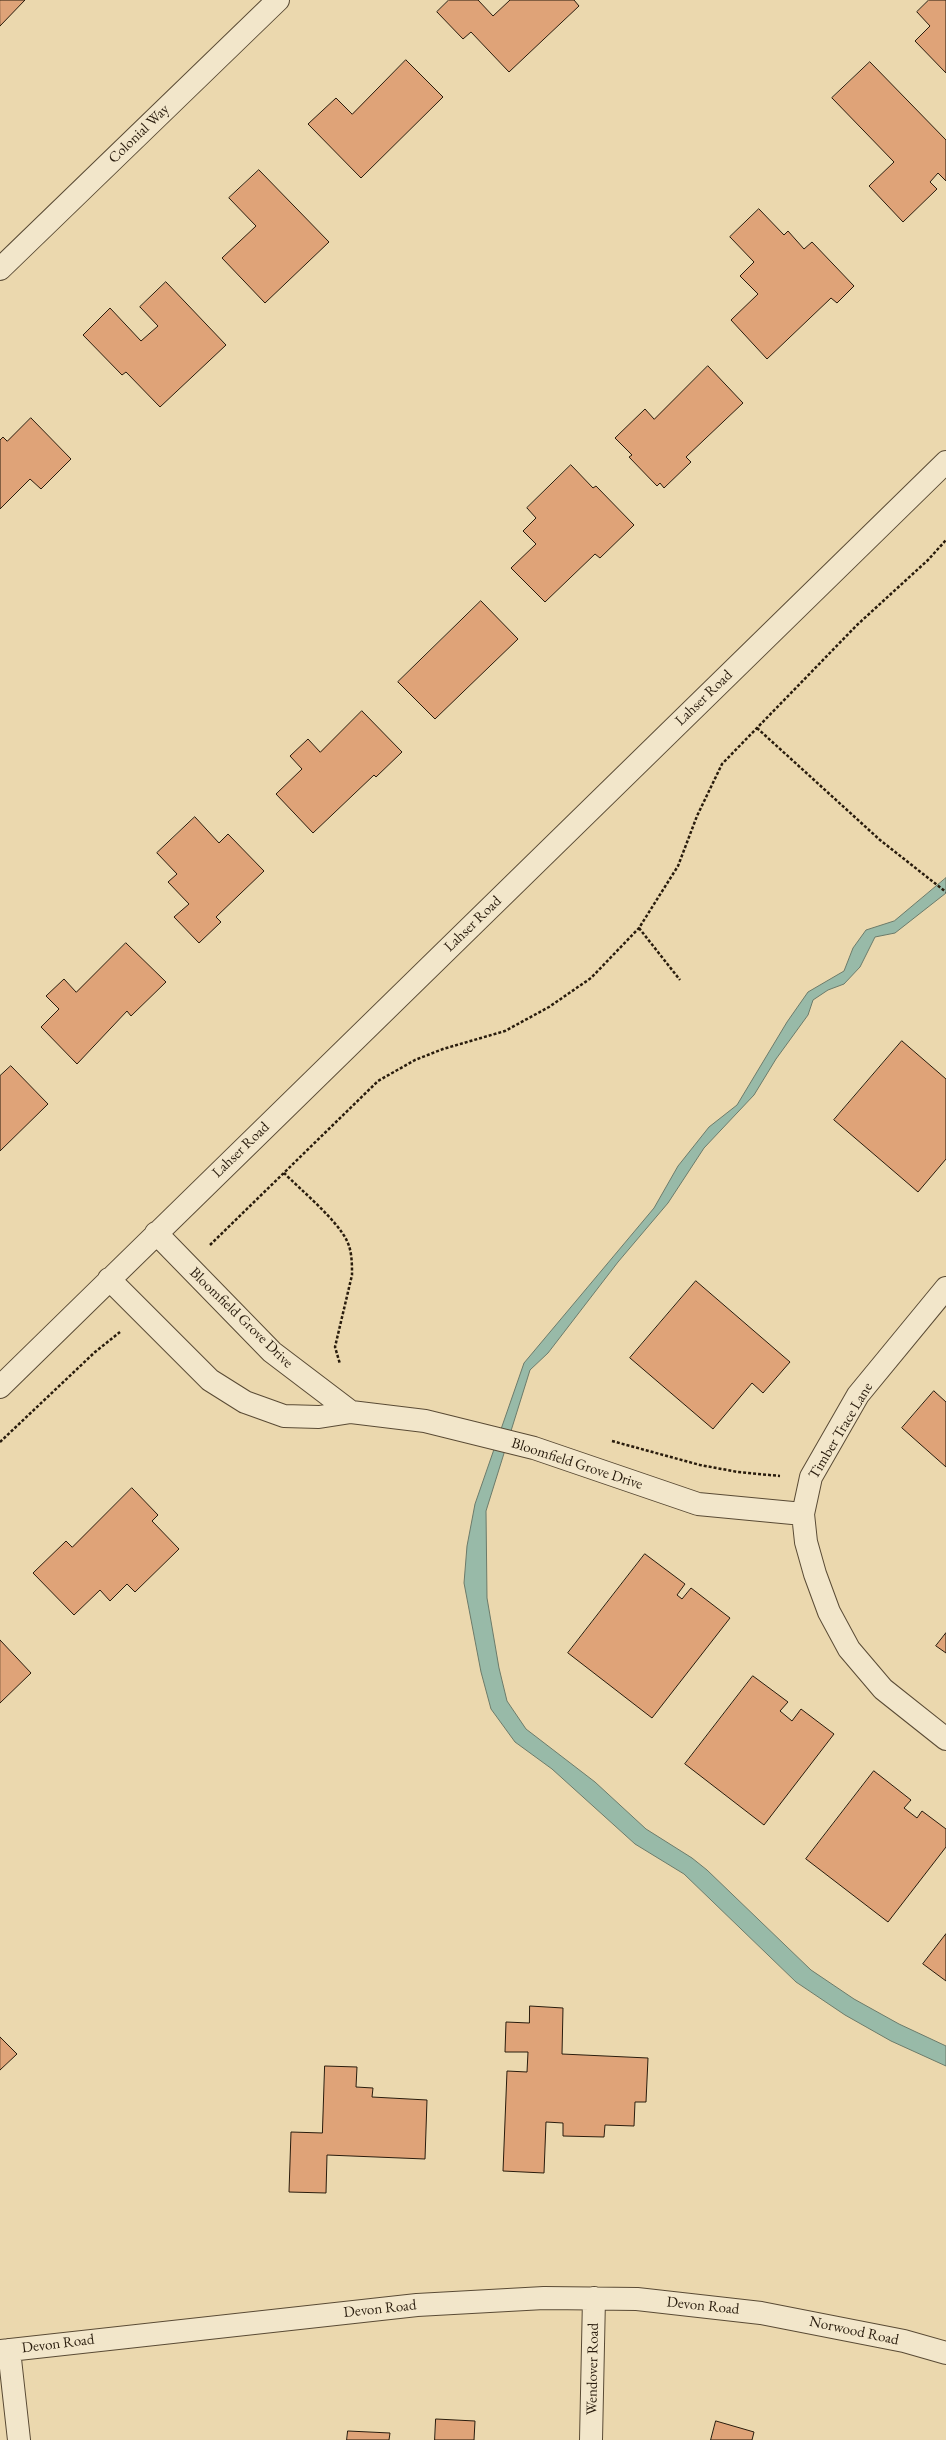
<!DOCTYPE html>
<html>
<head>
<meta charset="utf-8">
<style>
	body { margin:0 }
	canvas { display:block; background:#ebd8ae }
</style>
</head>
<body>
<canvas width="946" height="2440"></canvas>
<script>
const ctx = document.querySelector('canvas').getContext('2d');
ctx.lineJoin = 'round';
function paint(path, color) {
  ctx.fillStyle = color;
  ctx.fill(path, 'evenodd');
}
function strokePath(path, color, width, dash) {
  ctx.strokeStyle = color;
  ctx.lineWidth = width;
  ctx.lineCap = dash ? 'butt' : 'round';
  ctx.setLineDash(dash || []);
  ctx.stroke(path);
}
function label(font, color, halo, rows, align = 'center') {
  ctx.font = font + ' "EB Garamond",serif';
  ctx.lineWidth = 3;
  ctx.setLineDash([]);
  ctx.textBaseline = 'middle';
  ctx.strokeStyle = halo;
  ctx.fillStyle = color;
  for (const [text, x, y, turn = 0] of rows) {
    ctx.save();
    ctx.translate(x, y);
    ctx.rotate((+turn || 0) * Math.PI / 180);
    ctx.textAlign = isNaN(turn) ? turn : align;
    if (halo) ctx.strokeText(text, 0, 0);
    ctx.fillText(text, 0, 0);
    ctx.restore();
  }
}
const water = new Path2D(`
	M946 878V893L895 933 875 937 860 967 844 984 828 990 813 1000 808 1015 776 1059 754 1095 704 1148 668 1203 618 1262 548 1353 530 1370 486 1511 487 1598 499 1668 507 1701 526 1729 595 1782 646 1829 692 1858 707 1870 811 1970 854 1999 899 2024 946 2046V2066L891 2041 845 2015 796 1982 684 1874 635 1844 552 1769 515 1742 491 1709 481 1672 464 1583 467 1546 475 1504 524 1363 654 1208 678 1166 709 1127 737 1105 787 1022 808 992 844 971 853 948 866 930 894 921Z`);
const building = new Path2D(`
	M0 0H25L0 26Z
	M449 0H478L493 16 510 0H574L579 6 509 72 471 32 463 39 437 12Z
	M929 0H946V73L915 41 930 26 917 12Z
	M406 60 443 97 361 178 308 124 336 98 352 114Z
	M870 62 946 140V181L938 173 930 182 937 189 903 222 869 186 894 162 832 98Z
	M259 170 329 242 265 303 222 258 256 226 229 198Z
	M759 209 784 235 788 231 804 249 812 242 854 286 837 303 831 298 767 359 731 320 758 294 740 276 754 262 730 237Z
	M166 282 226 345 160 407 126 372 122 375 83 335 110 308 141 341 158 326 140 307Z
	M708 366 743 403 686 457 691 462 664 488 660 483 657 486 629 457 632 455 615 438 645 409 654 419Z
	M31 418 71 459 41 489 30 479 0 509V440L3 437 7 441Z
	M571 465 593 488 596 486 634 525 600 558 595 554 545 602 511 568 536 544 523 531 536 518 527 508Z
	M481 601 518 639 435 719 398 682Z
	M362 711 402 752 376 777 374 775 313 833 276 794 302 769 290 756 308 739 320 752Z
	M195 817 219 843 228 834 264 871 216 917 221 922 199 943 174 917 189 904 168 882 177 874 157 853Z
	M126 943 166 982 131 1016 127 1011 77 1064 41 1027 59 1009 46 996 64 979 76 992Z
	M902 1041 946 1079V1159L918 1192 834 1120Z
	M11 1066 48 1104 0 1151V1076Z
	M696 1281 790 1362 763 1393 752 1383 713 1429 630 1358Z
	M934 1391 946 1402V1467L902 1428Z
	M132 1488 158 1515 152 1521 179 1549 135 1592 127 1584 110 1601 100 1590 74 1615 33 1573 66 1541 72 1547Z
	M645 1554 685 1584 677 1595 682 1599 691 1588 730 1618 652 1718 568 1653Z
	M946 1633V1653L936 1646Z
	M0 1640 31 1673 0 1703Z
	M753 1676 788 1702 780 1711 792 1721 801 1709 834 1734 764 1825 685 1764Z
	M874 1771 911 1800 904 1808 917 1818 922 1811 946 1829V1847L888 1922 806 1859Z
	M946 1934V1981L923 1964Z
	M530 2006 563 2008 562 2054 648 2058 646 2102H635L634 2126 605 2125 604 2137 563 2136V2123L546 2122 544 2173 503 2171 507 2071 527 2072 528 2052H505L506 2022 529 2023Z
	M0 2037 17 2054 0 2070Z
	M325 2066 357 2067 356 2087 373 2088 372 2097 427 2100 425 2159 327 2155 326 2193 289 2192 291 2132 322 2133Z
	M436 2419 475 2421 474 2440H435Z
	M716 2421 754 2432 752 2440H711Z
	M348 2431 390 2433 389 2440H347Z`);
const path = new Path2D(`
	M757 728 880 840 946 892
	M639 928 680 980
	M284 1173C301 1190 337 1220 347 1241 352 1251 352 1264 352 1275L335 1347 340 1364
	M210 1245 378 1081 415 1060 443 1049 505 1031 549 1007 591 978 639 928 678 866 697 816 722 764 857 625 928 560 946 540
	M612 1441 700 1465 738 1472 780 1476
	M0 1442 95 1352 120 1332`);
const minor = new Path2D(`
	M0 269 278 0
	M156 1233 272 1352 351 1412
	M109 1279 210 1380 245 1402 284 1416 319 1417 351 1412 425 1421 534 1448 698 1504 803 1514
	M946 1288 858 1395 811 1477 803 1514 806 1542 815 1574 829 1612 849 1649 883 1689 946 1739
	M0 1387 946 462
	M9 2350 19 2440
	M0 2351 417 2305 544 2298 637 2299 761 2313 904 2341 946 2353
	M591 2440 594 2298`);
const streetNames = [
	["Colonial Way",139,134,-44],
	["Lahser Road",704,698,-44],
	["Lahser Road",473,924,-44],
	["Lahser Road",241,1150,-44],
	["Bloomfield Grove Drive",241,1318,44],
	["Timber Trace Lane",841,1431,-59],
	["Bloomfield Grove Drive",577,1464,18],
	["Devon Road",703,2306,6],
	["Devon Road",380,2309,-6],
	["Norwood Road",854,2331,12],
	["Devon Road",58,2344,-7],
	["Wendover Road",593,2369,-89]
];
paint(water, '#98baa8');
strokePath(water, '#6c7b6a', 1);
paint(building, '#dfa378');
strokePath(building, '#291c0d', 1);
strokePath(minor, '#5a4b35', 24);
strokePath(path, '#291c0d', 2.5, [3, 2]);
strokePath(minor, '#f2e6ca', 22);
label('15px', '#291c0d', '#f2e6ca', streetNames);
</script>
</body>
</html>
